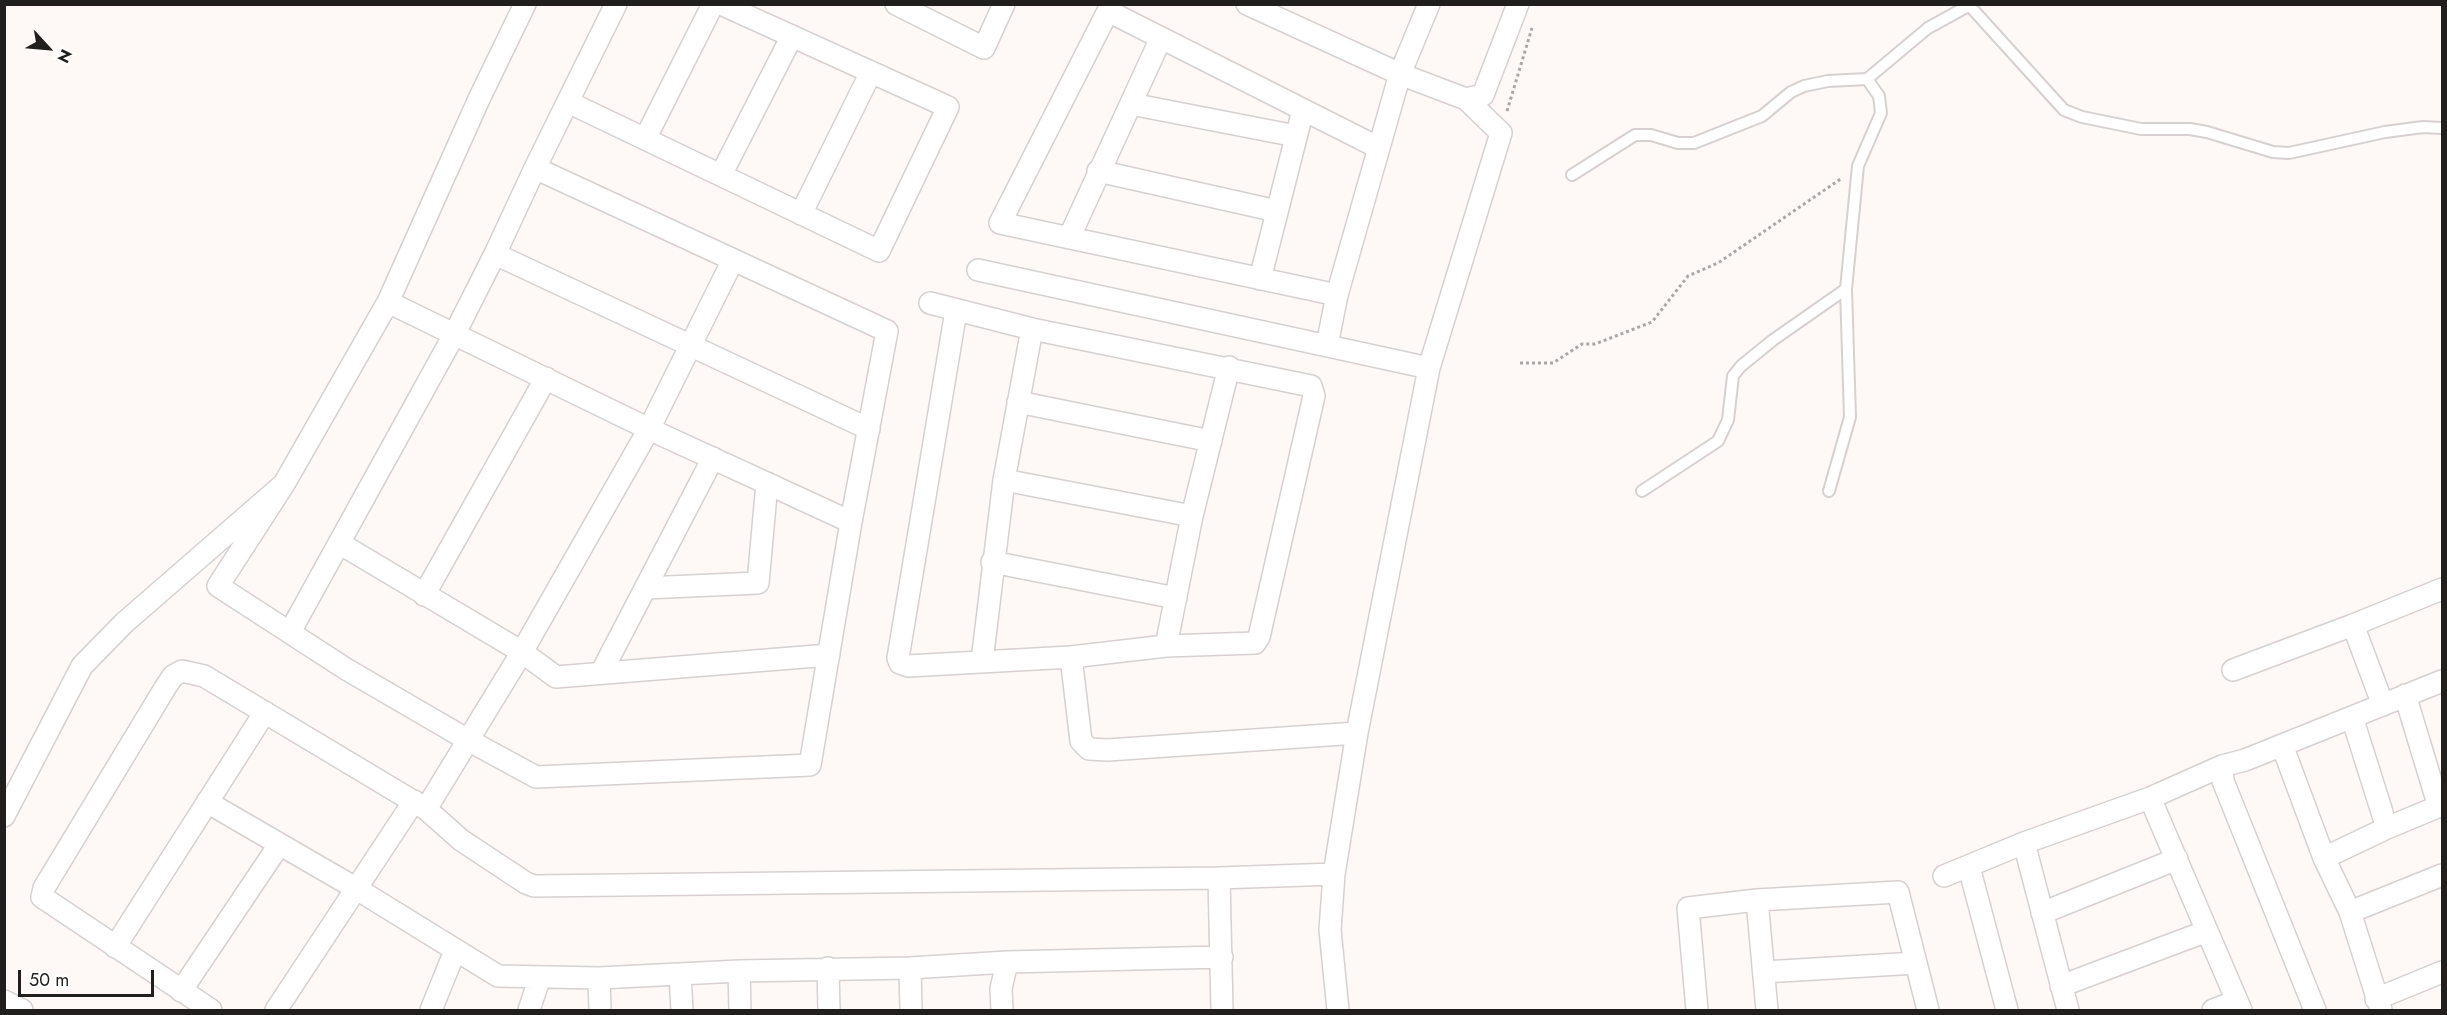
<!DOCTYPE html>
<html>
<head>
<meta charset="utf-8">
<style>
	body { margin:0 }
	#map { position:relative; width:2447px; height:1015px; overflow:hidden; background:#fef9f7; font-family:Jost,sans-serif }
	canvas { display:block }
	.frame { position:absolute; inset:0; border:6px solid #201f1e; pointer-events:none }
	.north { position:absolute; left:18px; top:18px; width:60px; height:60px; -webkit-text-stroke:4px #fff; paint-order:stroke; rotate:116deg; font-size:16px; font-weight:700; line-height:24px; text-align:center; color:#201f1e }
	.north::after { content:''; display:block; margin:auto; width:21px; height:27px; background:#201f1e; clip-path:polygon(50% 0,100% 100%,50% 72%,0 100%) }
	.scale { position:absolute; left:18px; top:970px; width:136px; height:27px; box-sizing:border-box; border:3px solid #201f1e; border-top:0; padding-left:8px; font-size:18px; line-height:21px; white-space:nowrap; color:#201f1e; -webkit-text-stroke:4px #fff; paint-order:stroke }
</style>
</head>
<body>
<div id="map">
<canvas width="2447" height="1015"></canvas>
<div class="frame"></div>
<div class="north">N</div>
<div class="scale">50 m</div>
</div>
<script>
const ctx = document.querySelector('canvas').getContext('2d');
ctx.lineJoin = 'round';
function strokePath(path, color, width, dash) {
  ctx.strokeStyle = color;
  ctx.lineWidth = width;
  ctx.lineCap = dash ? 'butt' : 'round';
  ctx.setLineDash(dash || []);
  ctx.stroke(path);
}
const path = new Path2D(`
	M1507 111 1532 28
	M1520 363H1553L1582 344H1595L1652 322 1688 276 1718 263 1842 178`);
const lane = new Path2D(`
	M1968 4 2064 110 2082 117 2141 129H2190L2207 132 2273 152 2289 153 2385 132 2423 127 2442 128
	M1572 175 1635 135H1651L1678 143H1694L1762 116 1791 92 1804 86 1828 81 1867 79 1928 28 1968 6
	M1642 491 1718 441 1728 420 1733 376 1741 366 1773 340 1846 289
	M1829 491 1850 417 1846 289 1858 166 1881 113 1879 96 1867 79`);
const street = new Path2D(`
	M896 4 984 48 1004 4
	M1112 4 1108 11 1379 148
	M1247 4 1400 74 1337 295 1327 345
	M1429 4 1400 74 1466 99 1483 95 1518 4
	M1108 11 1000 223 1337 295
	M568 102 879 251 948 107 721 4
	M1131 104 1296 136
	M645 139 713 4
	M1098 171 1277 211
	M721 175 792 36
	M801 214 871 72
	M1069 238 1161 38
	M495 254 869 429
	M978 270 1429 368
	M1260 279 1303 110
	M388 302 479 99 525 4
	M930 303 1032 329 1311 386 1314 396 1259 637 1255 643 1166 646 1071 657 908 666 900 663 898 658 956 311
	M1018 402 1211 441
	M1004 480 1192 516
	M284 484 218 586 346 669 468 740 536 777 810 765 851 522 887 331 535 168
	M339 543 522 652 556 677 829 655
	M992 562 1176 598
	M645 588 758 583 767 483
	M424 595 546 378
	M290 632 455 333 495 254 535 168 616 4
	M1166 646 1192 516 1229 367
	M1071 657 1081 741 1089 749 1108 750 1357 733
	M982 661 1004 480 1032 329
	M2233 670 2353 625
	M601 673 713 458
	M2405 695 2439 807
	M2383 705 2353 625 2442 589
	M2352 717 2387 828
	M2282 745 2324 858 2350 912 2381 1010
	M2222 766 2150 798 2241 1010
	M207 802 357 889 498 976 599 978 739 971 910 968 1007 962 1222 957
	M426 809 522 652 649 429 733 260
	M4 816 82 666 124 623 284 484 388 302 649 429 851 522
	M2024 843 2068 1010
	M2324 858 2387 828 2442 805
	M1969 867 2007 1010
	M1944 876 2024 843 2150 798
	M1757 900 1767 1010
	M2350 912 2442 875
	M2042 913 2177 859
	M115 947 265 712
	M828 968 829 1010
	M910 968 911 1010
	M739 971 740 1010
	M1764 972 1916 963
	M680 974 682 1010
	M599 978 600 1010
	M2061 986 2207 931
	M181 991 279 845
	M2376 999 2442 972
	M4 1001 22 1010
	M211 1010 42 897 44 888 165 688 173 676 182 671 204 676 426 809 461 840 526 883 534 886 1219 878
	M276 1010 414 801
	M431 1010 455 951
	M529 1010 540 977
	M1002 1010 1001 989 1007 962
	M1222 1010 1219 878 1334 874
	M1338 1010 1330 930 1334 874 1357 733 1429 368 1501 133 1466 99
	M1697 1010 1688 908 1757 900 1898 892 1928 1010
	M2213 1010 2237 1001
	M2315 1010 2223 781 2222 766 2245 760 2442 681`);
strokePath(lane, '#d6d1d0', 14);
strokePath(street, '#d6d1d0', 24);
strokePath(path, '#aba7a6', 3, [3, 3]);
strokePath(lane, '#fff', 10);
strokePath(street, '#fff', 21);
</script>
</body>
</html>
